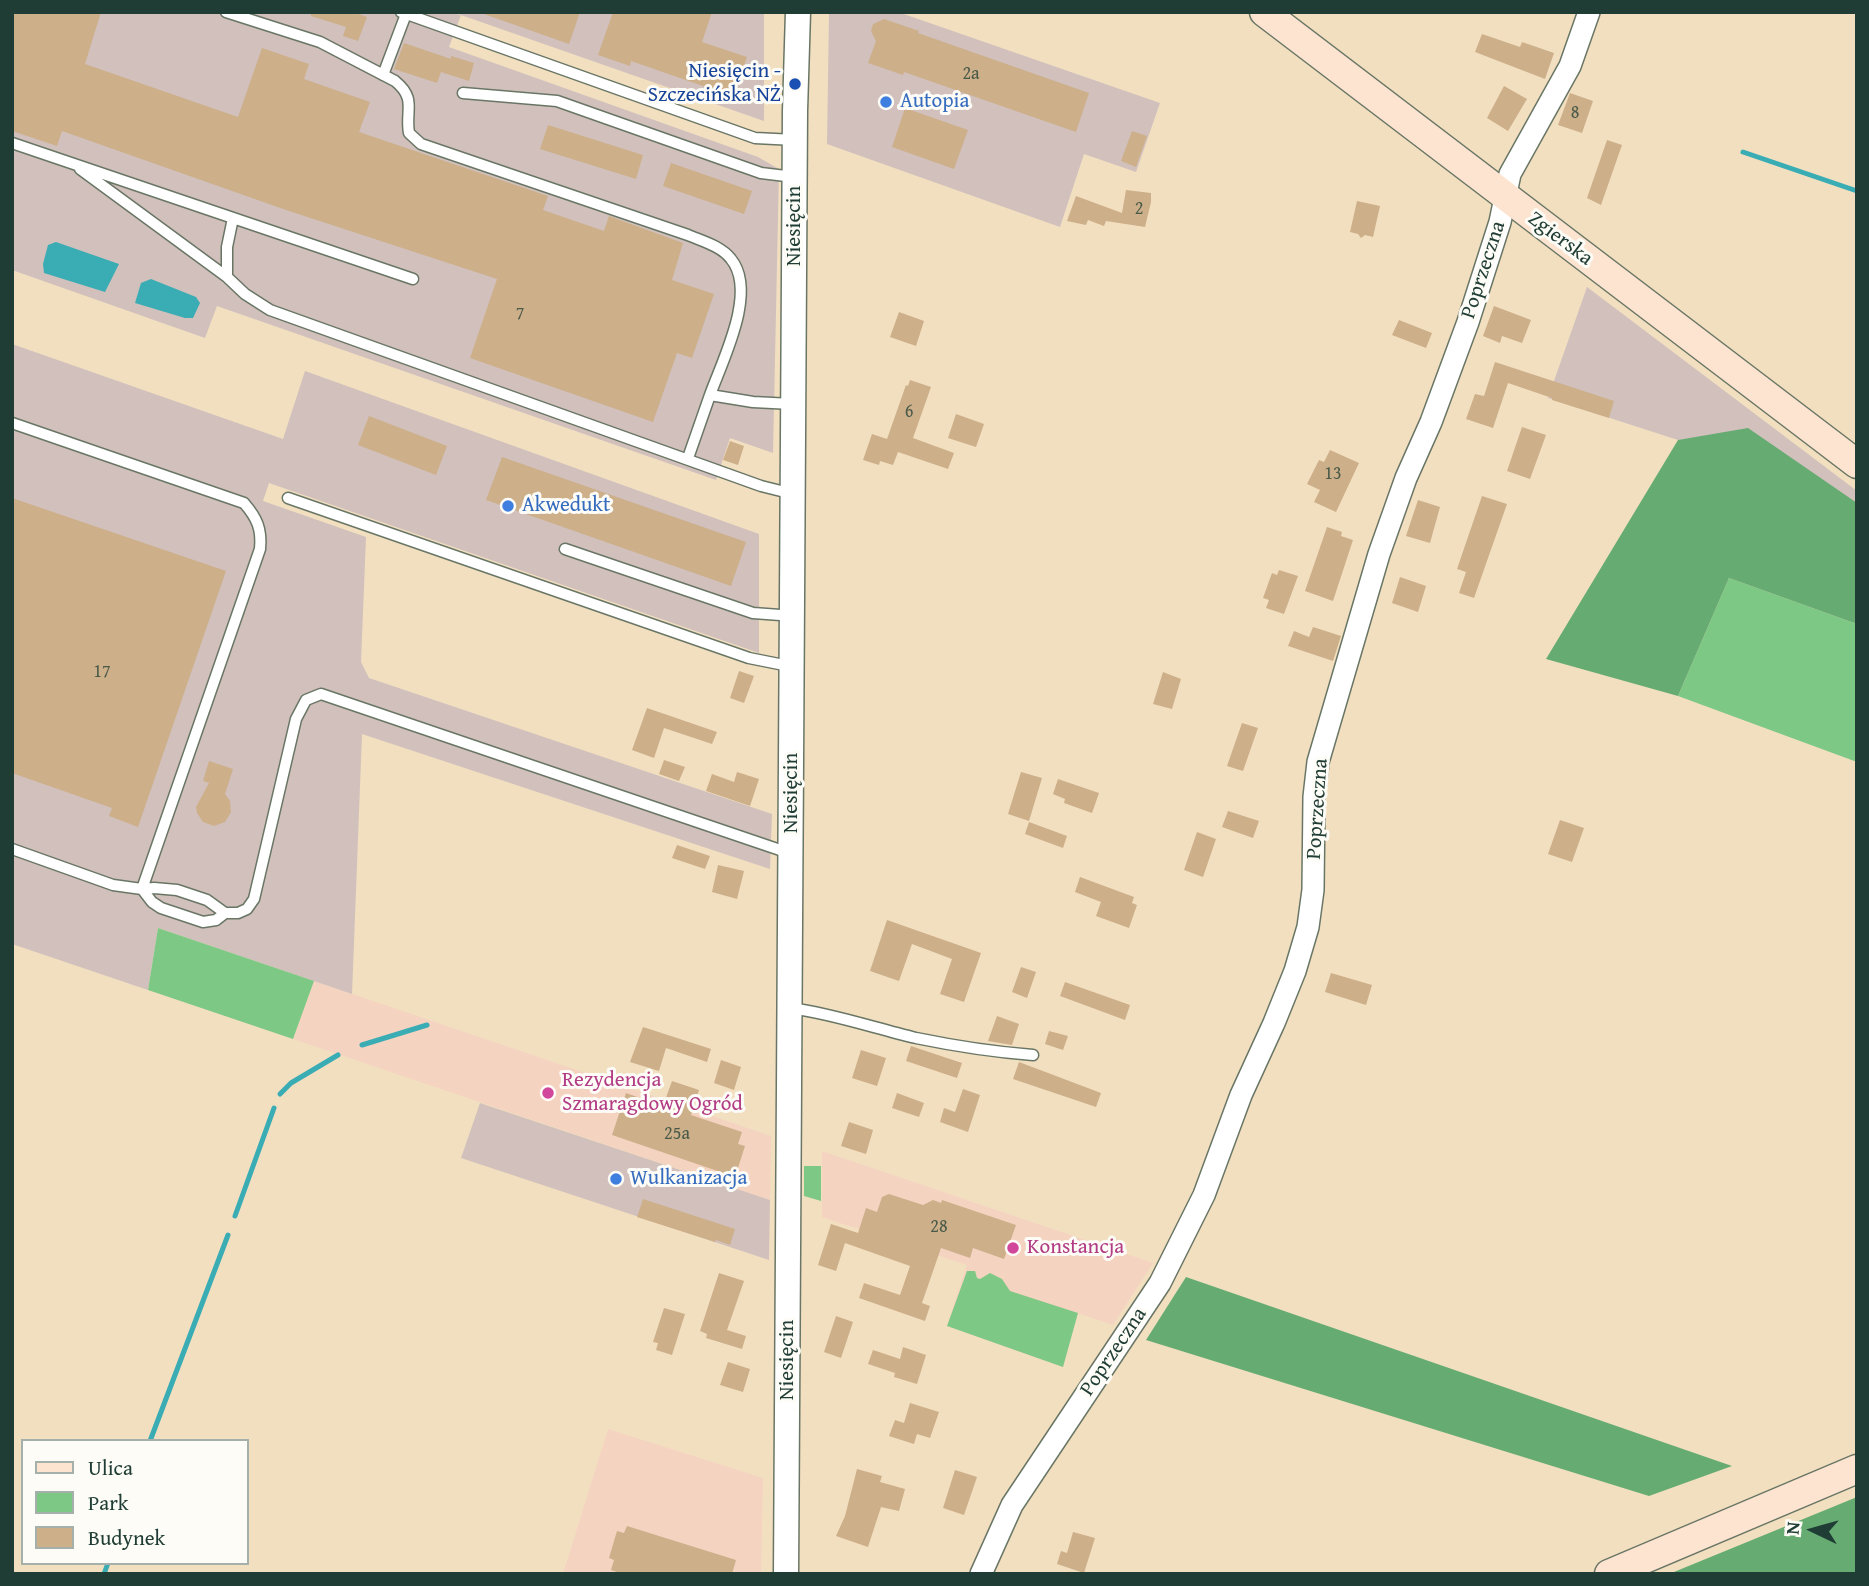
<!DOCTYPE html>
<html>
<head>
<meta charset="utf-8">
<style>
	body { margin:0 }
	#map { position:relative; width:1869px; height:1586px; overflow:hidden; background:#f2dfc0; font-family:"Gentium Book Plus",serif }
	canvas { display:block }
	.frame { position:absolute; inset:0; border:14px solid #1f3d34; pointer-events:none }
	.legend { position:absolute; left:21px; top:1439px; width:228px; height:126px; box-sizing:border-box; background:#fdfcf7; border:2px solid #a4b0a9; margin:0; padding:9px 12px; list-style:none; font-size:21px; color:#1f3d34 }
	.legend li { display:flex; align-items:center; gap:14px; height:35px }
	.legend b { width:35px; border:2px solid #a4b0a9 }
	.north { position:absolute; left:1778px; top:1495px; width:70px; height:70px; -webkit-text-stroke:5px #fdfcf7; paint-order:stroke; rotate:275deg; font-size:19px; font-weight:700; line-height:28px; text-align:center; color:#1f3d34 }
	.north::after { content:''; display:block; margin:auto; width:24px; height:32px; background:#1f3d34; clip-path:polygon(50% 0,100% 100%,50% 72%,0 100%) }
</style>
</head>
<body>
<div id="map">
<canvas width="1869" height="1586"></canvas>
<div class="frame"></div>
<ul class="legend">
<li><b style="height:9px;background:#fde4d0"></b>Ulica</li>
<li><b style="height:19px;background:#7ec885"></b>Park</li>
<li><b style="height:19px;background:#cdaf89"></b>Budynek</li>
</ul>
<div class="north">N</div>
</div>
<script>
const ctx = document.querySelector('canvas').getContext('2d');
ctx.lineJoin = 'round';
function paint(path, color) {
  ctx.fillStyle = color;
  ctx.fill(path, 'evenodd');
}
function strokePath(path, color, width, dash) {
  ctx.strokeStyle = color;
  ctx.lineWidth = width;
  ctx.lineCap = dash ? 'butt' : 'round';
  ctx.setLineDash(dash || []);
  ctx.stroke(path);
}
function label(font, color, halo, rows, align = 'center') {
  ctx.font = font + ' "Gentium Book Plus",serif';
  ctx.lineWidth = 6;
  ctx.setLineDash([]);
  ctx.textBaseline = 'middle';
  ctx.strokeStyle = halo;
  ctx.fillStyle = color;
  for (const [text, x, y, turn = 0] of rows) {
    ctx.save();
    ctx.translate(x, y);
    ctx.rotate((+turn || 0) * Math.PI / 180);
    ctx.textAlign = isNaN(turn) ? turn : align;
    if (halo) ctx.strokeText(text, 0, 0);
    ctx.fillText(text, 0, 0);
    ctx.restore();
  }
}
const built = new Path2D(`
	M314 981 771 1136 770 1200 293 1039Z
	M822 1151 1153 1263 1113 1325 1078 1313 1063 1367 947 1326 967 1265 822 1217Z
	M608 1429 763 1478 761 1574H563Z`);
const industrial = new Path2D(`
	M12 12H453L460 15 462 12H764V121L461 15 449 47 758 157 779 169 773 453 730 438 716 480 217 306 205 338 12 270Z
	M829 12H898L1160 103 1136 172 1084 154 1060 227 827 144Z
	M1587 287 1857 491V550L1846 563 1678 440 1548 398Z
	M12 344 283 439 305 371 759 534V653L269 483 263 501 366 537 361 662 369 678 772 814 770 869 362 734 352 994 158 928 148 990 12 944Z
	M480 1103 770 1200 769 1260 461 1158Z`);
const green = new Path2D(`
	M1729 578 1857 624V762L1678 696Z
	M158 928 314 981 293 1039 148 990Z
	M804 1166H821V1201L804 1196Z
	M967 1271H975L977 1278 980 1279 990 1273 1002 1279 1010 1291 1078 1313 1063 1367 947 1326Z`);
const forest = new Path2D(`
	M1748 428 1857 503V624L1729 578 1678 696 1546 659 1678 440Z
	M1186 1277 1732 1466 1649 1496 1146 1340Z
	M1857 1497V1574H1669Z`);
const water = new Path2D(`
	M56 242 119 264 105 292 44 273 43 264 48 245Z
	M151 279 196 297 200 303 193 318H185L135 303 141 283Z`);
const stream = new Path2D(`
	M1743 152 1857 191
	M362 1045 427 1025
	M280 1094 291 1083 338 1055
	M235 1216 274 1108
	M150 1441 228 1235
	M104 1574 108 1563`);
const building = new Path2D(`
	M12 12H101L85 64 238 117 262 48 309 64 304 79 370 102 359 132 548 196 543 210 604 231 609 216 683 243 672 280 714 294 692 358 677 353 653 422 470 358 497 279 286 210 62 131 57 146 12 131Z
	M311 12H353L367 17 358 41 343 36 346 27 311 16Z
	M485 12H580L569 44 484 14Z
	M613 12H712L702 42 747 57 736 89 726 94 631 61 630 66 598 55Z
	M884 19 919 31 918 33 1089 93 1076 132 904 72 903 75 868 63 876 41 871 31 873 24Z
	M1482 34 1520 47 1522 42 1554 53 1545 79 1475 52Z
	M404 43 451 59V56L474 63 469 81 441 72 437 83 394 69Z
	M1504 86 1527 99 1508 131 1487 118Z
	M1570 93 1593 101 1582 133 1558 125Z
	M905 108 968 130 954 169 892 147Z
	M548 125 643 155 636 179 540 149Z
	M1132 131 1147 136 1136 167 1121 161Z
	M1607 140 1622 145 1601 205 1587 198Z
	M671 163 752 191 744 214 663 186Z
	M1126 190 1151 193V202L1145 227 1106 221 1104 226 1088 220 1086 225 1067 221 1076 196 1122 213Z
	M1357 201 1380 206 1373 237 1365 235 1361 238 1358 234 1350 232Z
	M1494 306 1531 320 1522 343 1502 336 1500 343 1483 336Z
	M899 312 924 321 916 346 890 337Z
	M1399 320 1432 333 1426 348 1392 335Z
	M1495 362 1614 401 1609 418 1552 400V398L1508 383 1493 428 1466 419 1475 394 1484 396Z
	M910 380 931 387 913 438 954 453 948 469 898 452 893 465 880 461 879 465 863 460 872 434 887 439 906 385 908 386Z
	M956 414 984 424 976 447 948 438Z
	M369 416 447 446 436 475 358 445Z
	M1522 427 1546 435 1530 479 1507 471Z
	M730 441 744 446 738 465 723 460Z
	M1330 450 1359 463 1336 512 1314 502 1320 490 1307 484 1319 460 1324 462Z
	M502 457 746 542 731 586 486 500Z
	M1482 496 1507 504 1474 598 1459 593 1466 572 1457 569Z
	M12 498 226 571 138 827 109 816 112 808 12 773Z
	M1418 500 1440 507 1430 543 1406 536Z
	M1327 527 1342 532 1341 536 1353 540 1333 601 1305 591Z
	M1279 570 1298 576 1284 614 1266 608 1269 600 1263 598 1272 573 1277 575Z
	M1400 577 1426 586 1418 612 1392 603Z
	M1313 627 1341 636 1333 661 1288 646 1294 631 1309 637Z
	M739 671 754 676 744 703 730 698Z
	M1163 672 1181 679 1172 709 1153 704Z
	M647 708 717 732 712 744 664 728 654 758 632 750Z
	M1242 723 1258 728 1243 771 1227 766Z
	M664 760 685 767 679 781 659 774Z
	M209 761 233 769 225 794 230 801 231 812 225 822 214 826 203 822 197 813 196 807 209 783 203 781Z
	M737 772 759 779 750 806 706 791 712 774 734 782Z
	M1021 772 1042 778 1029 821 1008 814Z
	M1058 779 1099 793 1092 813 1064 803 1065 799 1053 794Z
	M1228 811 1259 821 1253 838 1222 827Z
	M1560 820 1584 828 1572 862 1548 854Z
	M1029 822 1067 836 1063 848 1025 834Z
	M1197 832 1216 839 1203 877 1184 870Z
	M677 845 710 856 705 869 672 858Z
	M718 865 744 871 737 899 712 892Z
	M1080 877 1134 897 1132 903 1137 905 1129 928 1096 916 1101 902 1075 892Z
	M887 920 981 953 964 1002 940 994 952 959 912 944 899 981 870 971Z
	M1021 967 1036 972 1027 998 1012 992Z
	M1331 973 1372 985 1366 1005 1325 992Z
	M1065 982 1130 1005 1125 1020 1060 996Z
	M997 1016 1019 1024 1012 1045 988 1041Z
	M643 1027 711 1049 707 1062 666 1048 659 1071 630 1062Z
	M1049 1031 1068 1036 1063 1050 1045 1044Z
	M911 1046 962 1063 957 1078 906 1061Z
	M861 1050 886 1058 877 1086 852 1078Z
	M721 1060 741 1067 734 1090 714 1083Z
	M1019 1062 1101 1093 1096 1107 1013 1079Z
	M672 1081 699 1090 691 1115 742 1132 738 1144 745 1146 735 1177 612 1135 626 1093 663 1106Z
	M963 1089 980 1095 968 1132 940 1122 944 1108 955 1112Z
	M897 1093 924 1103 919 1117 892 1108Z
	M849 1122 873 1130 866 1154 841 1146Z
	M889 1194 923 1205 933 1200 941 1203 942 1200 1016 1225 1004 1259 973 1248 970 1258 941 1248 922 1303 930 1306 925 1321 859 1298 864 1283 900 1295 910 1266 845 1243 836 1271 818 1265 831 1224 858 1233 866 1208 877 1212 882 1197Z
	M643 1199 735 1229 730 1245 716 1240 715 1242 637 1217Z
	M719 1273 744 1281 727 1330 746 1336 742 1349 706 1338 707 1334 700 1331Z
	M664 1308 685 1314 672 1355 656 1350 658 1343 653 1342Z
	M836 1316 853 1322 841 1358 824 1352Z
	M903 1347 926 1355 917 1384 894 1377 895 1373 868 1364 873 1350 900 1359Z
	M728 1362 750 1369 743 1392 720 1385Z
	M910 1403 939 1412 930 1438 917 1434 914 1444 889 1436 895 1420 904 1423Z
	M857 1469 882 1476 880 1482 905 1489 899 1511 881 1507 868 1547 836 1536 845 1516Z
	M955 1470 977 1477 964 1515 943 1508Z
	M627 1526 736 1560 732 1574H623L611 1570 614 1560 609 1558 617 1531 624 1533Z
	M1073 1532 1095 1538 1084 1573 1057 1564 1061 1551 1067 1553Z`);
const service = new Path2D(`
	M226 12 320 42 395 81C417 99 405 110 409 133L421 144 688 235C702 241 721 246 731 259 758 292 722 361 710 395L753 402 792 404
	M401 12 755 138 795 140
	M383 75 406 14
	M463 93 557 101 761 173 794 177
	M12 143 413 279
	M80 169 227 277
	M233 218 227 247V277L245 294 270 310 761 486 793 494
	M12 423 244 503C257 518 262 529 260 549L142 889
	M688 458 710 395
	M288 498 749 658 794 667
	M565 549 753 613 794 616
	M12 849 113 885 142 889 154 888 177 890 207 900 225 913H238L247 909 254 899 296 719 306 700 321 694 789 853
	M142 889 152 902 161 908 203 922 216 920 225 913
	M791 1008C834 1014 874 1028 916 1038 955 1046 994 1052 1033 1055`);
const minor = new Path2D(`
	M981 1574 1012 1505 1160 1283 1204 1195 1241 1095 1274 1023 1295 971 1308 927 1313 890 1314 797 1318 762 1379 554 1406 478 1431 422 1468 322 1500 222 1510 174 1570 66 1589 12`);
const tertiary = new Path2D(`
	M786 1574 795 111 798 12`);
const secondary = new Path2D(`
	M1264 12 1857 464
	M1609 1574 1857 1469`);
const markers = [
	[795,84,7,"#1a4fb4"],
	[886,102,7,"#3f7fe0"],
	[508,506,7,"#3f7fe0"],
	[548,1093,7,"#d1479c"],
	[616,1179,7,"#3f7fe0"],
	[1013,1248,7,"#d1479c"]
];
const numberNames = [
	["2a",971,74],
	["8",1575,113],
	["2",1139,209],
	["7",520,314],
	["6",909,412],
	["13",1333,474],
	["17",102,672],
	["25a",677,1134],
	["28",939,1227]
];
const transitNames = [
	["Niesięcin -",781,72],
	["Szczecińska NŻ",781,96]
];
const shopNames = [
	["Autopia",900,102],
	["Akwedukt",522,506],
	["Wulkanizacja",630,1179]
];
const streetNames = [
	["Niesięcin",795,226,-90],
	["Zgierska",1560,239,37],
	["Poprzeczna",1484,270,-72],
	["Niesięcin",792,793,-90],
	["Poprzeczna",1318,809,-86],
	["Poprzeczna",1114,1352,-56],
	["Niesięcin",788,1360,-90]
];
const hotelNames = [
	["Rezydencja",562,1081],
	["Szmaragdowy Ogród",562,1105],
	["Konstancja",1027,1248]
];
paint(built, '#f5d3c1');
paint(industrial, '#d1c0bc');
paint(green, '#7ec885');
paint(forest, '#66ac72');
paint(water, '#3aacb4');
strokePath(stream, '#3aacb4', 5);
paint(building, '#cdaf89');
strokePath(service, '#697665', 13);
strokePath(minor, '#697665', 24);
strokePath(tertiary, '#697665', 27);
strokePath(secondary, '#697665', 31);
strokePath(service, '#fff', 10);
strokePath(minor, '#fff', 21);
strokePath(tertiary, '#fff', 24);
strokePath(secondary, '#fde4d0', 28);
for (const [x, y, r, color] of markers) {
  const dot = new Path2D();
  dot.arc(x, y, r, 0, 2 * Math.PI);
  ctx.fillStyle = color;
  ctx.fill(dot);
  strokePath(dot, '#fdfcf7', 2.5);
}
label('18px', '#4a5a49', null, numberNames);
label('21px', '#164399', '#fdfcf7', transitNames, 'right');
label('21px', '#366cbe', '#fdfcf7', shopNames, 'left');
label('21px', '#1f3d34', '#fdfcf7', streetNames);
label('21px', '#b23c85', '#fdfcf7', hotelNames, 'left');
</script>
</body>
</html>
